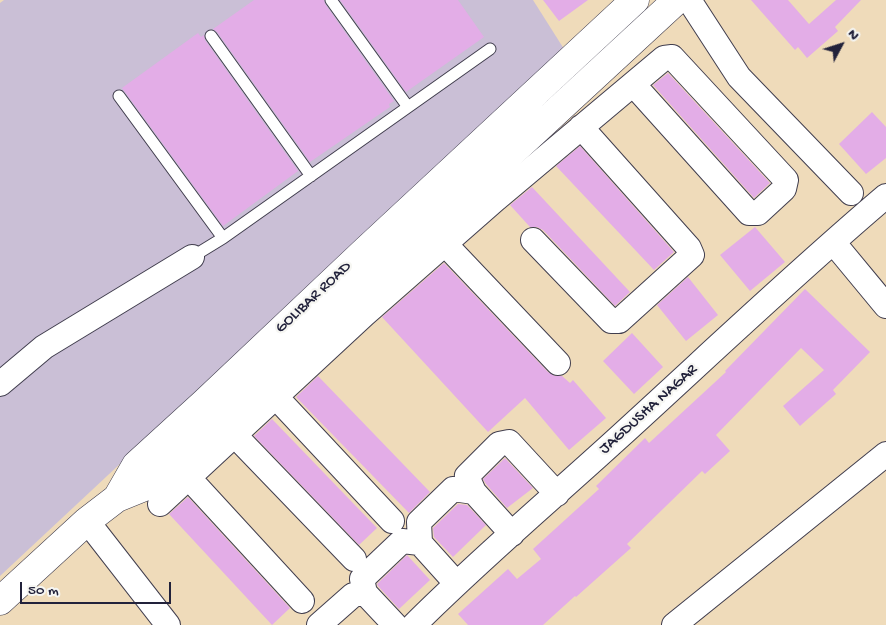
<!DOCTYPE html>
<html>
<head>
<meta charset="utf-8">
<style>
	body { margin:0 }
	#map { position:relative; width:886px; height:625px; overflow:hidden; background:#efdbba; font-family:"Gochi Hand",sans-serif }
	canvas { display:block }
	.north { position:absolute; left:816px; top:20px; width:50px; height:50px; -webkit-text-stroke:4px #f6f6f2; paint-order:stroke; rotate:50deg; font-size:14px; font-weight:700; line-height:20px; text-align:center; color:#22223b }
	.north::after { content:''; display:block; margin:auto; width:18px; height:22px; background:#22223b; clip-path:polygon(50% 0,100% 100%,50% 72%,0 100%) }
	.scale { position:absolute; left:20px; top:582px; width:151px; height:22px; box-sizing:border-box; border:2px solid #22223b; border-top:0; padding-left:6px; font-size:15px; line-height:18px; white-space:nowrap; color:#22223b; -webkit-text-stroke:4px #f6f6f2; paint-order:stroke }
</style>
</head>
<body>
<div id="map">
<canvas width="886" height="625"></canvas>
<div class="north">N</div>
<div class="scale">50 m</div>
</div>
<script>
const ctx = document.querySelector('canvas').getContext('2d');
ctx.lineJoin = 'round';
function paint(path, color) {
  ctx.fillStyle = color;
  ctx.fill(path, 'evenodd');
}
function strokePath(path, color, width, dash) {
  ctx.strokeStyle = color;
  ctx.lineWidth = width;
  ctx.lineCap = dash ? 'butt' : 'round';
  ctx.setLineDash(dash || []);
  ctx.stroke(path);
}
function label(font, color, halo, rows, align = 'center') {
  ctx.font = font + ' "Gochi Hand",sans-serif';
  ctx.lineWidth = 4.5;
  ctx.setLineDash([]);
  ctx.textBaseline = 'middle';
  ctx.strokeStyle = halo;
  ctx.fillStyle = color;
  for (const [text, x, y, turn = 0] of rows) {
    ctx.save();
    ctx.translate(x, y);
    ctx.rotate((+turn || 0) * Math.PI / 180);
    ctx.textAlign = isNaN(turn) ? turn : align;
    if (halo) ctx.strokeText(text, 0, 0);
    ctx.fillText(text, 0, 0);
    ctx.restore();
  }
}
const industrial = new Path2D(`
	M4 0H533L564 49 0 576V3Z`);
const building = new Path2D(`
	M254 0H324L325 4 394 101 389 104 390 107 310 162 217 32 213 29Z
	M340 0H458L484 37 406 92Z
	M543 0H588L559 21Z
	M751 0H788L809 24 836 0H861L835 27 838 31 807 58 798 47 795 50Z
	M198 33 201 37 204 35 205 40 298 171 223 226 122 88Z
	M668 73 770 183 754 198 653 85Z
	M872 112 886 127V158L866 174 839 144Z
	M580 146 674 252 654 270 556 166Z
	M532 187 630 292 615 306 543 230 537 227H530L510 205Z
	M755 227 785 262 750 291 720 255Z
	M444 263 548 372 555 376H562L570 383 573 380 606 418 569 450 525 398 488 432 382 317Z
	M688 277 718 315 686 341 657 305Z
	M805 289 870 352 833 390 836 394 800 426 783 406 824 370 801 348 716 435 730 451 705 474 702 471 627 544 631 548 576 597 575 596 543 625H468L458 614 508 569 517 579 541 559 533 549 599 489 596 486 645 438 649 443 726 372 725 371Z
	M632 333 663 367 634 394 603 361Z
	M318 376 430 492 409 513 296 397Z
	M272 419 377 528 359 545 254 436Z
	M505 458 533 488 507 508 486 484 483 479Z
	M188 497 290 608 272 625 169 514Z
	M458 504 467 505 486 525 453 557 434 537 433 528Z
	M407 555 430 580 399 609 378 586 377 584Z`);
const lane = new Path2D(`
	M331 0 408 107
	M211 36 311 176
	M119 96 223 238
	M192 257 223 238 490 49`);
const street = new Path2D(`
	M689 0 739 77 851 193
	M533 240 611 321H619L692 255 689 248 581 127
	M833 242 886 306
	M445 244 558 363
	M0 384 44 347 192 257
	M275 396 392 521
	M222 422 354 559
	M188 477 302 601
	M160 504 365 314 496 199 664 58 672 57 786 180 784 189 758 213H749L633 84
	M87 521 168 625
	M512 534 474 492 467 476 499 444 509 442 557 494
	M456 583 420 543 419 522 453 489 474 492
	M319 625 353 595 365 593
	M395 625 365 593 362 579 402 541 420 543
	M414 625C479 560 549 501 617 439 706 358 794 274 886 196
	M674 625 886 454`);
const secondary = new Path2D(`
	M117 498 154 483 677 0
	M0 601 87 521 117 498 136 465 204 403 366 250 635 0`);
const streetNames = [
	["GOLIBAR ROAD",314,298,-43],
	["JAGDUSHA NAGAR",649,410,-42]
];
paint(industrial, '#cabfd6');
paint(building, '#e3ade7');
strokePath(lane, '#413e4e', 13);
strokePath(street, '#413e4e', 26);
strokePath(secondary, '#413e4e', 29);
strokePath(lane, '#fff', 11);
strokePath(street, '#fff', 24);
strokePath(secondary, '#fff', 28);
label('16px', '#22223b', '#f6f6f2', streetNames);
</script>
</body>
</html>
